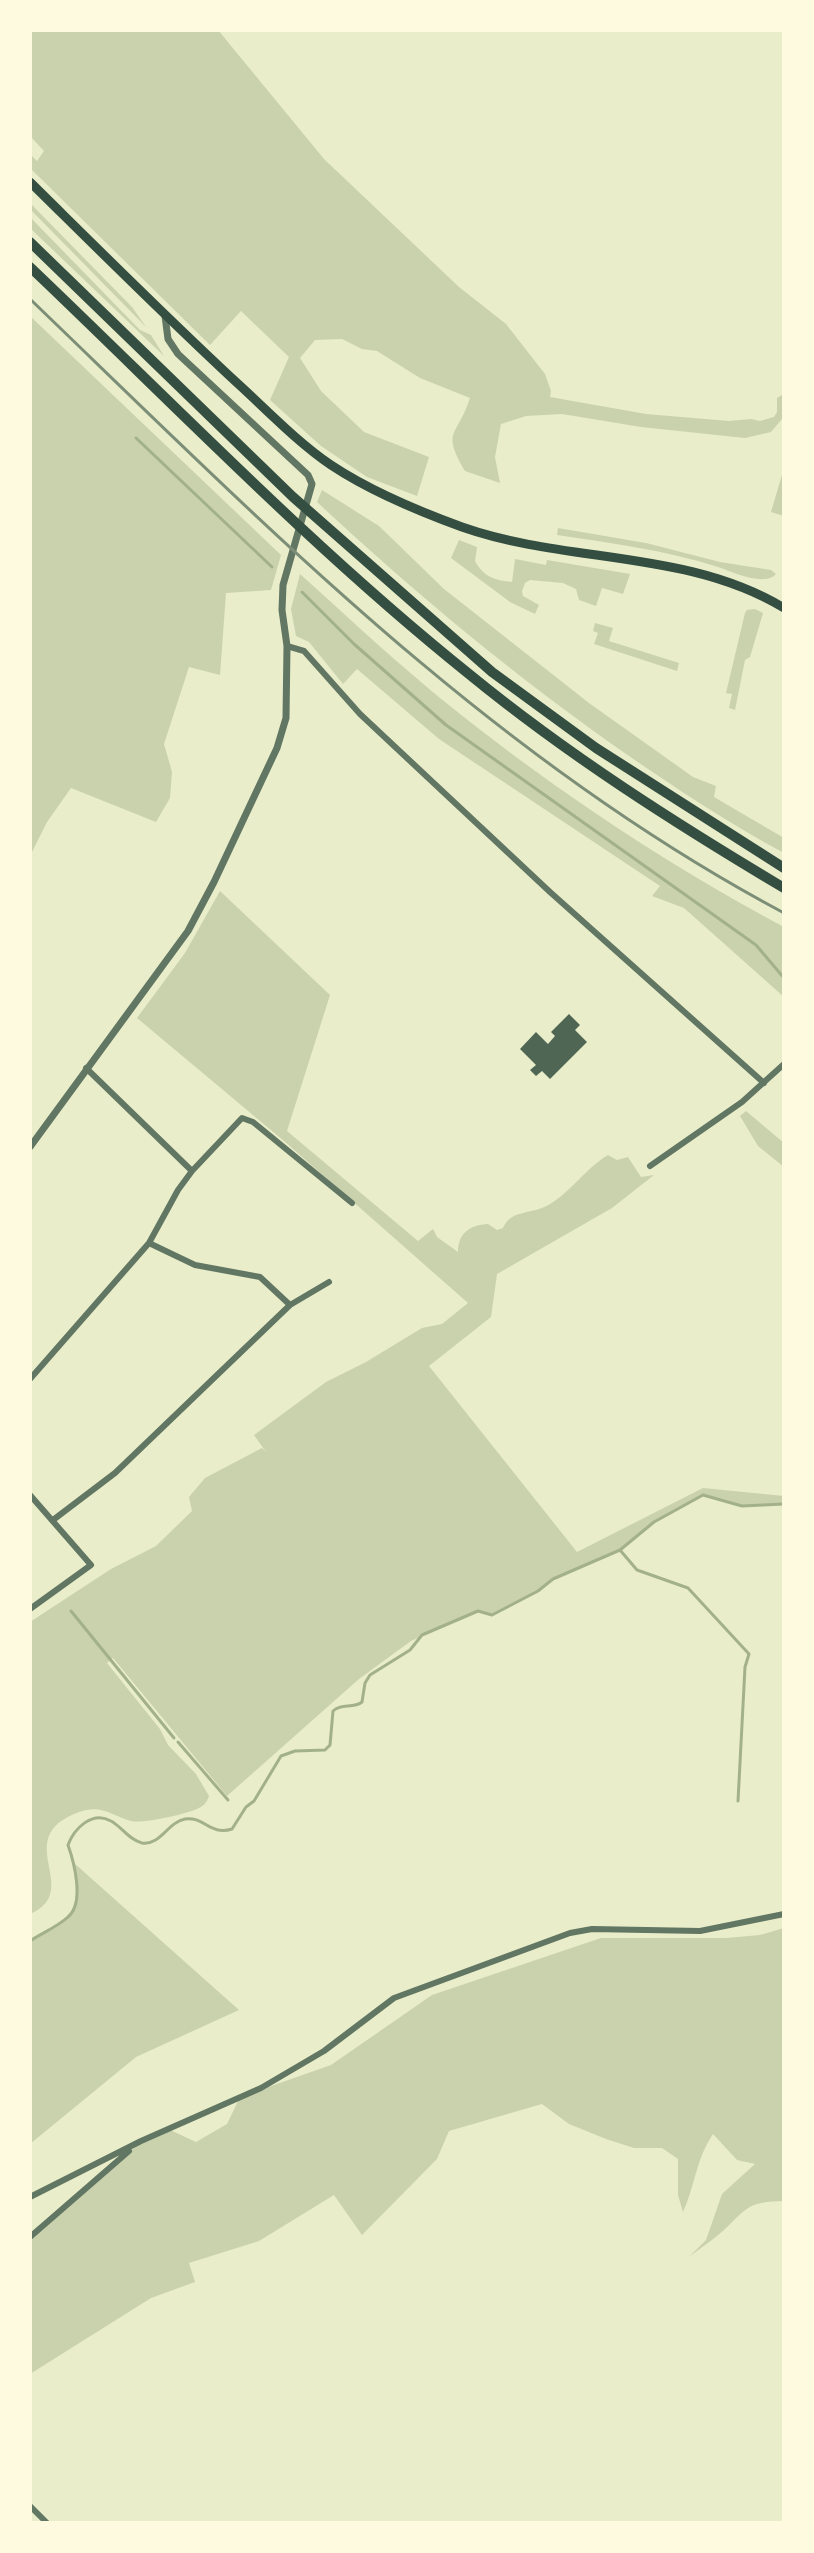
<!DOCTYPE html>
<html>
<head>
<meta charset="utf-8">
<style>
	body { margin:0 }
	#map { position:relative; width:814px; height:2553px; overflow:hidden; background:#e9edc9; font-family:"Public Sans",sans-serif }
	canvas { display:block }
	.frame { position:absolute; inset:0; border:32px solid #fefae0; pointer-events:none }
</style>
</head>
<body>
<div id="map">
<canvas width="814" height="2553"></canvas>
<div class="frame"></div>
</div>
<script>
const ctx = document.querySelector('canvas').getContext('2d');
ctx.lineJoin = 'round';
function paint(path, color) {
  ctx.fillStyle = color;
  ctx.fill(path, 'evenodd');
}
function strokePath(path, color, width, dash) {
  ctx.strokeStyle = color;
  ctx.lineWidth = width;
  ctx.lineCap = dash ? 'butt' : 'round';
  ctx.setLineDash(dash || []);
  ctx.stroke(path);
}
const green = new Path2D(`
	M30 30H218L324 159 459 287 506 324 545 374 551 391 550 397 646 414 729 421 751 419 760 421 774 417 777 412V398L784 394V421L782 419 771 432 745 438 641 427 562 414 526 416 501 424 495 457 500 483 465 471C441 429 457 438 470 398L420 378 377 351 362 349 342 339 315 340 300 358 321 391 364 432 429 457 417 496 367 477 321 446 270 400 289 357 241 311 210 345 30 168V154L37 161 44 151 30 136Z
	M30 203 132 307 146 327 30 209Z
	M30 217 140 330 151 335 164 356 30 228Z
	M30 316 281 555 271 590 226 593 220 675 189 667 164 744 172 772 170 798 156 822 71 788 47 822 30 856Z
	M784 468V516L771 512Z
	M322 490 379 526 444 589 589 703 693 777 716 786 714 797 784 838V853C730 824 680 791 629 756 518 679 416 594 317 502Z
	M558 528 646 543 720 562 771 570 776 574C764 587 733 572 718 567 665 550 611 543 557 535Z
	M459 540 477 547 475 561C484 577 494 580 512 582L515 559 546 565 547 560 630 574 623 594 602 588 596 606 579 600 576 589 563 583 530 580 525 583 522 591 523 596 539 605 535 614 510 602 451 558Z
	M300 574C351 620 401 667 455 710 558 792 668 865 784 927V997L684 908 652 896 660 886 439 739 357 669 343 684 309 642 296 636 291 609Z
	M755 609 763 613 750 657 745 660 735 710 729 708 732 694 726 693 745 613 747 610Z
	M595 623 613 628 609 641 679 663 677 671 594 644 598 633 593 631Z
	M220 891 330 995 287 1131 418 1241 433 1229 437 1237 458 1252C458 1233 470 1225 488 1224L497 1230 503 1228C511 1211 526 1214 542 1208 567 1198 584 1169 608 1155L617 1160 628 1157 641 1177 654 1175 612 1208 497 1274 491 1317 429 1366 577 1552 703 1488 784 1496V1504L742 1506 703 1495 654 1522 620 1550 553 1579 538 1591 492 1615 478 1611 411 1641 359 1679 227 1796 113 1658 107 1663 160 1729 168 1745 196 1774 209 1796C207 1802 204 1806 197 1809 186 1814 143 1824 131 1821 110 1815 102 1804 79 1812 8 1838 85 1890 30 1914V1622L111 1569 156 1546 192 1511 189 1497 205 1478 262 1448 266 1452 254 1435 326 1382 366 1362 422 1328 442 1324 468 1303 284 1141 137 1018 185 953Z
	M746 1111 784 1143V1167L758 1146 740 1116Z
	M74 1863 239 2010 136 2057 30 2144V1941C73 1914 80 1917 74 1863Z
	M784 1928V2201C748 2202 748 2207 724 2230 713 2240 700 2248 689 2257L706 2240 722 2194 755 2164 737 2160 713 2134C696 2159 695 2186 683 2212L678 2195V2159L662 2148H634L606 2139 569 2124 542 2104 449 2131 437 2159 362 2235 334 2195 259 2241 189 2263 195 2282 151 2298 30 2374V2239C72 2199 115 2153 168 2129L196 2142 227 2124 240 2097 331 2065 432 1995 601 1938H726L760 1935Z`);
const stream = new Path2D(`
	M136 438 272 567
	M302 592 354 644 446 725 756 945 784 978
	M620 1550 637 1570 688 1588 749 1654 745 1667 738 1801
	M71 1611 174 1738
	M178 1742 228 1800
	M30 1941C42 1933 57 1927 68 1917 85 1903 74 1862 68 1845 74 1829 92 1810 111 1821 122 1827 129 1840 142 1843 160 1846 168 1822 185 1819 204 1816 210 1836 232 1829L246 1807 254 1801 281 1756 295 1751 325 1750 330 1745 333 1711C341 1703 353 1709 362 1702L365 1683 370 1675 410 1650 422 1635 478 1611 492 1615 538 1591 553 1579 620 1550 654 1522 703 1495 742 1506 784 1504`);
const building = new Path2D(`
	M569 1014 580 1025 575 1030 587 1042 550 1079 542 1071 536 1076 530 1070 536 1065 520 1049 536 1032 548 1044 555 1036 551 1032Z`);
const minor = new Path2D(`
	M287 646 304 651 360 714 550 892 764 1083
	M86 1068 192 1171
	M650 1166 742 1102 784 1064
	M149 1243 195 1265 260 1277 290 1305
	M30 1379 149 1243 178 1190 192 1171 242 1118 253 1122 352 1203
	M30 1495 91 1565 30 1609
	M53 1520 115 1473 290 1305 329 1282
	M30 2197 141 2141 261 2088 324 2051 394 1998 570 1933 592 1929 700 1931 784 1914
	M30 2237 129 2151
	M30 2506 47 2523`);
const tertiary = new Path2D(`
	M30 1147 188 931 214 882 277 748 286 718 287 646 282 610 283 585 312 484 308 475 178 354 168 339 165 316`);
const primary = new Path2D(`
	M30 182C98 249 165 316 235 381 266 409 296 441 331 465 370 491 418 511 462 527 567 564 686 549 784 608`);
const trunk = new Path2D(`
	M30 242 293 497 492 672 596 748 784 868
	M30 267C174 404 313 549 469 674 568 755 675 823 784 888`);
const rail = new Path2D(`
	M30 299C266 526 492 758 784 913`);
paint(green, '#cad2ad');
strokePath(stream, '#a3b18a', 3);
paint(building, '#4f6655');
strokePath(minor, '#617663', 6);
strokePath(tertiary, '#617663', 7);
strokePath(primary, '#344e41', 9);
strokePath(trunk, '#344e41', 10);
strokePath(rail, '#7c8e77', 3);
</script>
</body>
</html>
